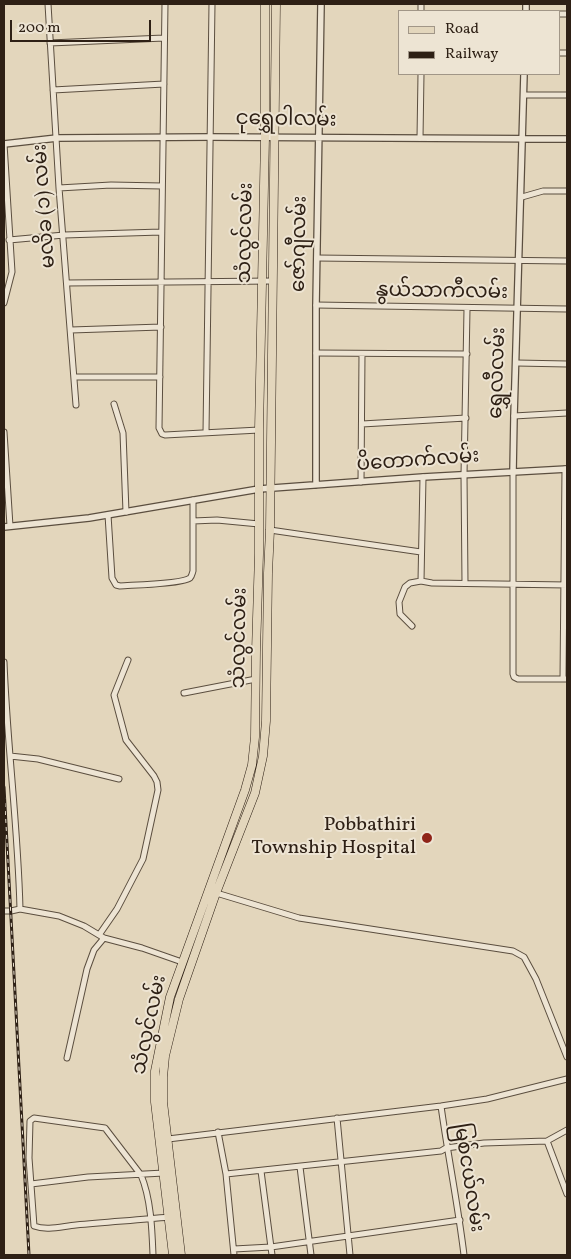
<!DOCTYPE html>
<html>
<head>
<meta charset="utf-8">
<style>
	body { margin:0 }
	#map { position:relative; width:571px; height:1259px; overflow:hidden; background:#e3d6bc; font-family:Vollkorn,serif }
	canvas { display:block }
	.frame { position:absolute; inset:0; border:5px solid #2e2015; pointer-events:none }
	.legend { position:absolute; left:398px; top:10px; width:162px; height:65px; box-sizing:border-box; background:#ede4d3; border:1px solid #a19687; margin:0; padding:6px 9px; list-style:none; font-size:15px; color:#2e2015 }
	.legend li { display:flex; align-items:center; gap:10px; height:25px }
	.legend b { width:25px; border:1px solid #a19687 }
	.scale { position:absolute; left:10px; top:20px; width:141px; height:22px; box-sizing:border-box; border:2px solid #2e2015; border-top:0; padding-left:6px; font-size:15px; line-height:18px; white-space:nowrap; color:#2e2015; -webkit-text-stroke:4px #ede4d3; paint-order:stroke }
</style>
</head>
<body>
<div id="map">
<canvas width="571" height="1259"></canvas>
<div class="frame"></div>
<ul class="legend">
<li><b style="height:6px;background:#e3d6bc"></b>Road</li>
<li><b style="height:6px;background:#2e2015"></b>Railway</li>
</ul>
<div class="scale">200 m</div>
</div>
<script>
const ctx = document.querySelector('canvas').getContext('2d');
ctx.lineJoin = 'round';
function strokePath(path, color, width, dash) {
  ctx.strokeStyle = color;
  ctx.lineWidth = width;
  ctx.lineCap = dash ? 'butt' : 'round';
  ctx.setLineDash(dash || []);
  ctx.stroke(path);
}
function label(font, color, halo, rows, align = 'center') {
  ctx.font = font + ' Vollkorn,"Noto Sans Myanmar",serif';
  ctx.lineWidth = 4;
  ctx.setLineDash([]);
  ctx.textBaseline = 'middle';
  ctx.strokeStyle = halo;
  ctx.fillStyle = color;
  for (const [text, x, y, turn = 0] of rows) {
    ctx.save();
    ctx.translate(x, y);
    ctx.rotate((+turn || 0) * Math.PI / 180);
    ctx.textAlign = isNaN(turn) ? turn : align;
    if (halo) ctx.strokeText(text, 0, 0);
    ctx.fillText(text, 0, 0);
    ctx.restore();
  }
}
const minor = new Path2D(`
	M48 4 59 188 76 405
	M165 4 159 428 162 434 165 435 259 430
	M421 11V4
	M560 14H567
	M50 43 164 38
	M560 53H567
	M53 90 164 84
	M524 95H567
	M420 138 421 74
	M4 144 12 272 4 303
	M59 188 111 185 162 186
	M522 197 543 191H567
	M9 240 64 235 161 232
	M317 258 567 261
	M67 283 273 281
	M316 305 567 309
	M71 330 161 327
	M316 353 467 354
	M517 363 567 364
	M75 377H160
	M114 404 123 433 126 512
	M514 416 567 413
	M362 424 466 418
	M4 432 10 526
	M206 432 212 4
	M513 472V674L514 677 518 679H567
	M423 477 421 581 432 583 567 585
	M361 482 362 354
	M108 515 112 578 116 585 120 586C133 585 182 584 190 578 192 576 192 574 193 571V500
	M193 521 217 520 259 524
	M270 530 421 552
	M465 583 464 475 467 309
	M412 626 400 614 399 602 405 587 410 583 421 581
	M4 662C7 744 18 826 20 909
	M563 679 565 469
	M184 693 256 679
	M10 756 38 759 119 779
	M213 892 299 918 513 951 524 957 536 979 567 1057
	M4 911H11L20 909 59 916 84 926 104 938 142 948 182 962
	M99 935 117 909 143 859 158 790 157 782 154 776 126 740 114 695 128 660
	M67 1058 87 969 94 950 104 938
	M441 1106C448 1156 458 1205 464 1255
	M337 1118 350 1255
	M218 1132 226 1174 234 1255
	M168 1139 441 1106 487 1099 567 1079
	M547 1141 567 1194
	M300 1167 311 1255
	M261 1171 272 1255
	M226 1174 441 1151 446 1148 484 1143 547 1141 567 1130
	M31 1184 88 1177 164 1173
	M234 1249 271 1247 460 1220
	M153 1255C152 1229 151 1199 141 1175L105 1128 34 1118 30 1121 29 1158 34 1226C47 1231 63 1226 76 1225 107 1222 138 1220 169 1217`);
const tertiary = new Path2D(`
	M526 11V4
	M4 144 57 138 210 137 567 139
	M513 472 514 416 524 74
	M316 485V305L321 4
	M4 527 89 518 259 489 423 477 567 469`);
const primary = new Path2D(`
	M173 1255 155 1102V1071L170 997 245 790 252 765 255 737 256 651 259 554V430L265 137V4
	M181 1255 163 1102V1077L165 1056 179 999 216 893 255 793 263 756 266 721 268 573 270 530 276 4`);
const rail = new Path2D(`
	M4 787 29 1255`);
const markers = [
	[427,838,6,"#8f2418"]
];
const streetNames = [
	["ငုရွှေဝါလမ်း",286,121,1],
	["မလိခ (၁) လမ်း",46,206,-94],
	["သံလွင်လမ်း",247,233,-89],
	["ဇော်ဂျီလမ်း",301,244,-89],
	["နွယ်သာကီလမ်း",442,293,1],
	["ရွှေလီလမ်း",499,373,-88],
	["ပိတောက်လမ်း",418,462,-4],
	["သံလွင်လမ်း",241,638,-89],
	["သံလွင်လမ်း",151,1025,-78],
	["မြစ်ငယ်လမ်း",467,1178,81]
];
const poiNames = [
	["Pobbathiri",416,826],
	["Township Hospital",416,849]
];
strokePath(minor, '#5b4e3f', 7);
strokePath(tertiary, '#5b4e3f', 8);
strokePath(primary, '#2e2015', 9);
strokePath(minor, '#ede4d3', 5);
strokePath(tertiary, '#ede4d3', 5.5);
strokePath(primary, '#e3d6bc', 8);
strokePath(rail, '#2e2015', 3);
strokePath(rail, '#ede4d3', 1, [4]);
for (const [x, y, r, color] of markers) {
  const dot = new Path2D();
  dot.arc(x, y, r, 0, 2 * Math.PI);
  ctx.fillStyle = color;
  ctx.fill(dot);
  strokePath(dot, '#ede4d3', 2);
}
label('20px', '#2e2015', '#ede4d3', streetNames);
label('20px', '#2e2015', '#ede4d3', poiNames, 'right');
</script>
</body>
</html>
